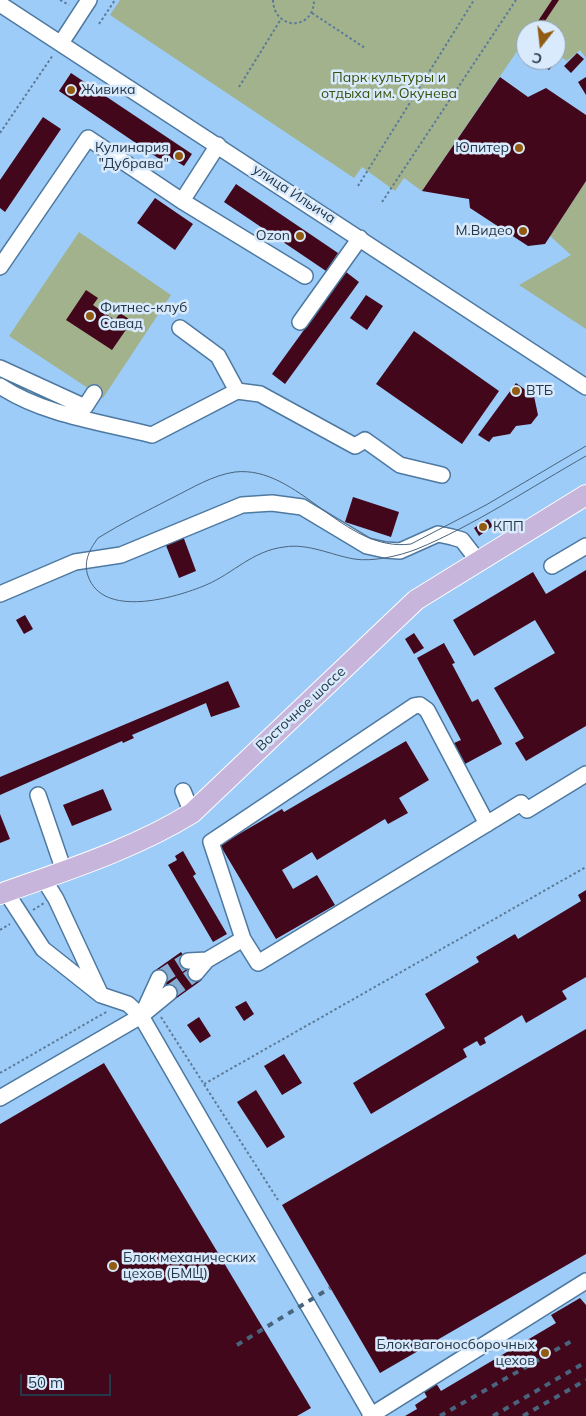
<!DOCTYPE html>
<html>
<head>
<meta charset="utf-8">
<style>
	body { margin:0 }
	#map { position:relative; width:586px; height:1416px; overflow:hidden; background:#9eccf8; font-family:Mulish,sans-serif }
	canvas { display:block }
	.north { position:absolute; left:516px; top:20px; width:50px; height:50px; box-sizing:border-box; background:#d8eafc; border:1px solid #90a3b4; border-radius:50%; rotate:196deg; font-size:14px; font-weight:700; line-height:20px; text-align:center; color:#253849 }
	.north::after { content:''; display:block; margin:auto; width:18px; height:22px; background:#915b11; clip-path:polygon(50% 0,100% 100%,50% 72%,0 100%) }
	.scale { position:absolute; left:20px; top:1374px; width:91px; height:22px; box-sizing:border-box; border:2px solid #253849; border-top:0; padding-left:6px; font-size:15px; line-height:18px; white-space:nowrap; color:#253849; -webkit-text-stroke:4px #d8eafc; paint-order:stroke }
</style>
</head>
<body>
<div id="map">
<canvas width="586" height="1416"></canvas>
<div class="north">С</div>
<div class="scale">50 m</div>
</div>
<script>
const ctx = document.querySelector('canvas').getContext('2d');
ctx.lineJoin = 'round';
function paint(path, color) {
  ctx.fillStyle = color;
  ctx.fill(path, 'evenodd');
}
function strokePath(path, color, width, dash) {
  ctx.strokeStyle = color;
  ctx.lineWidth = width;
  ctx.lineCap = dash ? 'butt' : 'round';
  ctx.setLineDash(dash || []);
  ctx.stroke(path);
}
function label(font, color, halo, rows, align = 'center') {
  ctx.font = font + ' Mulish,sans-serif';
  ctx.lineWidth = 5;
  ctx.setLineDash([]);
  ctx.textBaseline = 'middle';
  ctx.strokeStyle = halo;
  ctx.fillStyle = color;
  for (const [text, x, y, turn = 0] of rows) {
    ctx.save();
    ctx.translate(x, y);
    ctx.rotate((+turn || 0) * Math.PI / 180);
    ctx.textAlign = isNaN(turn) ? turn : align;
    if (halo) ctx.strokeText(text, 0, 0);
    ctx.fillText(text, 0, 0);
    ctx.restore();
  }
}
const green = new Path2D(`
	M120 0H586V58L580 50 567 61 556 53V30H526V38L422 191 404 178 395 191 362 167 354 178 110 15Z
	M586 181V329L519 285 571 255 550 236Z
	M79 232 171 295 103 398 9 336Z`);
const building = new Path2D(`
	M552 0H559L545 21 549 24 545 30H532Z
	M556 53 560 56 549 70 535 60H556Z
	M577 53 584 59 571 73 564 66Z
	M71 73 192 154 184 166 165 154 161 160 59 91Z
	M500 77 528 97 546 88 586 115V181L545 244 528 246 470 208 469 199 422 191Z
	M586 77V95L578 82Z
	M43 117 61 129 5 212 0 208V180Z
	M236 184 338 253 326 271 224 202Z
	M155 198 193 224 175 250 137 223Z
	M346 272 359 282 285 384 272 374Z
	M86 290 98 298 93 305 115 320 120 313 132 321 112 350 66 320Z
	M366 295 383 306 367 330 350 318Z
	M414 331 499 391 462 444 376 384Z
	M516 383 534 396 538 415 531 424 516 426 510 434 493 437 489 442 478 435Z
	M353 497 399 512 391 537 345 522Z
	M488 519 493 526 479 536 474 528Z
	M183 536 196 571 179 578 165 543Z
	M586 570V726L526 761 515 743 524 738 494 688 555 653 535 620 474 656 453 620 533 572 546 594Z
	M25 615 33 629 24 634 16 620Z
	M414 633 424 648 414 654 405 639Z
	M444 643 455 663 452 664 472 702 478 699 502 744 465 764 454 743 461 740 417 658Z
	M228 681 240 707 211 717 206 703 132 735 134 738 123 743 122 741 0 795V777Z
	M406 741 429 780 399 798 408 813 388 824 385 819 317 860 312 852 282 870 293 889 317 875 335 905 276 939 220 845 282 809 284 812Z
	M103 789 112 810 72 826 63 805Z
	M0 814 10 839 0 843Z
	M183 851 196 874 193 876 227 934 213 942 168 865 177 860 175 856Z
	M586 890V977L562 991 567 999 526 1023 522 1015 484 1038 486 1043 480 1046 477 1041 463 1049 467 1057 371 1114 353 1083 445 1028 425 994 479 962 476 957 515 934 518 939 581 901 578 895Z
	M181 952 202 980 174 1000 154 971Z
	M246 1001 254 1014 244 1021 235 1007Z
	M199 1017 211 1036 200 1043 187 1025Z
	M586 1029V1254L380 1373 282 1205Z
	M284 1054 302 1083 282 1095 264 1066Z
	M104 1063 311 1408 297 1416H0V1124Z
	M256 1090 285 1137 267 1148 237 1102Z
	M580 1298 586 1305V1416H405L417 1409 415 1405 427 1397 423 1390 436 1383 441 1391 556 1323 551 1315Z`);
const minorTunnel = new Path2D(`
	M159 978 184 962 188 961
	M169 993 196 973`);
const path = new Path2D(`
	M60 0 69 5
	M273 0C274 31 314 31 314 0
	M312 13 365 48
	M99 24 115 0
	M239 87 281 19
	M0 133 53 55
	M358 186 474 0
	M382 202 516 0
	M33 910 44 903
	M0 930 10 924
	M161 1017 278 1200
	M0 1073 108 1011
	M204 1084 586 867`);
const minor = new Path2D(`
	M0 4 586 387
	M61 43 89 0
	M182 201 218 145
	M0 267 88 138 182 201 305 276
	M300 322 360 238
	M180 328 218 356 237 391
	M0 368 85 407 94 393
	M0 386C44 415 101 422 152 435L237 391 260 394 355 446 365 440 400 465 442 475
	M552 566 586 546
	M0 594 75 562 121 555 242 505 272 503 302 507 367 546 385 550 400 551 438 534 452 537 462 540 479 562
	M183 791 192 813
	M38 795 64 871
	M487 824 427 710 420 705 414 706 211 842 243 939 258 963 521 803 527 810 586 774
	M43 878 56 899 99 991
	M6 892 43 949 101 995 128 1004 141 1016 372 1416
	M188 961 207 960
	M196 973 207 960 243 939
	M143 1013 159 978
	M0 1098 141 1016 169 993
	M370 1416 586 1281`);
const major = new Path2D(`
	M0 894C64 871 134 849 192 813L416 600 586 495`);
const tram = new Path2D(`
	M586 446 486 505 411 544C343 553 299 465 235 472 213 475 192 488 172 498 147 511 122 523 98 538 90 549 83 561 88 576 103 619 175 598 206 585 234 573 252 551 284 547 308 543 331 555 354 559 373 562 399 556 417 549 473 526 533 486 586 456`);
const rail = new Path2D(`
	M237 1345 330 1288
	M440 1416 575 1339
	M493 1416 586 1362
	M523 1416 586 1380`);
const markers = [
	[71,90,5,"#915b11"],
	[519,148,5,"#915b11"],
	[179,156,5,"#915b11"],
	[523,231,5,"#915b11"],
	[300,236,5,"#915b11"],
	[90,316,5,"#915b11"],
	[516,391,5,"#915b11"],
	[483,527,5,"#915b11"],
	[113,1266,5,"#915b11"],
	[545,1353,5,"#915b11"]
];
const parkNames = [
	["Парк культуры и",389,78],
	["отдыха им. Окунева",389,94]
];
const poiNames = [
	["Живика",81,90],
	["Кулинария",169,148,"right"],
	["\"Дубрава\"",169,164,"right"],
	["Юпитер",509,148,"right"],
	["М.Видео",513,231,"right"],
	["Ozon",290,236,"right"],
	["Фитнес-клуб",100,308],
	["Савад",100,324],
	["ВТБ",526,391],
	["КПП",493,527],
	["Блок механических",123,1258],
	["цехов (БМЦ)",123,1274],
	["Блок вагоносборочных",535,1345,"right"],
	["цехов",535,1361,"right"]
];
const streetNames = [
	["улица Ильича",294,194,33],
	["Восточное шоссе",301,709,-43]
];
paint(green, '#a1b28c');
paint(building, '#43071b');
strokePath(minorTunnel, '#86aed5', 15, [15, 8]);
strokePath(minor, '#4e79a1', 18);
strokePath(major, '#fff', 22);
strokePath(path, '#5c7b98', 2, [2.5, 2.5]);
strokePath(minor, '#fff', 15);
strokePath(major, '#c8b5db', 20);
strokePath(tram, '#49647d', 1);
strokePath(rail, '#49647d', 4, [6, 6]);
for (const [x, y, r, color] of markers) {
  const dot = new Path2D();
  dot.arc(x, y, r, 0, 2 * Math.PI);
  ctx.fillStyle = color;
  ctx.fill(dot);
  strokePath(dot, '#d8eafc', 2);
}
label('14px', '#3a510c', '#d8eafc', parkNames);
label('14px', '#253849', '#d8eafc', poiNames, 'left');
label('14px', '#253849', '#d8eafc', streetNames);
</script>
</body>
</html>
